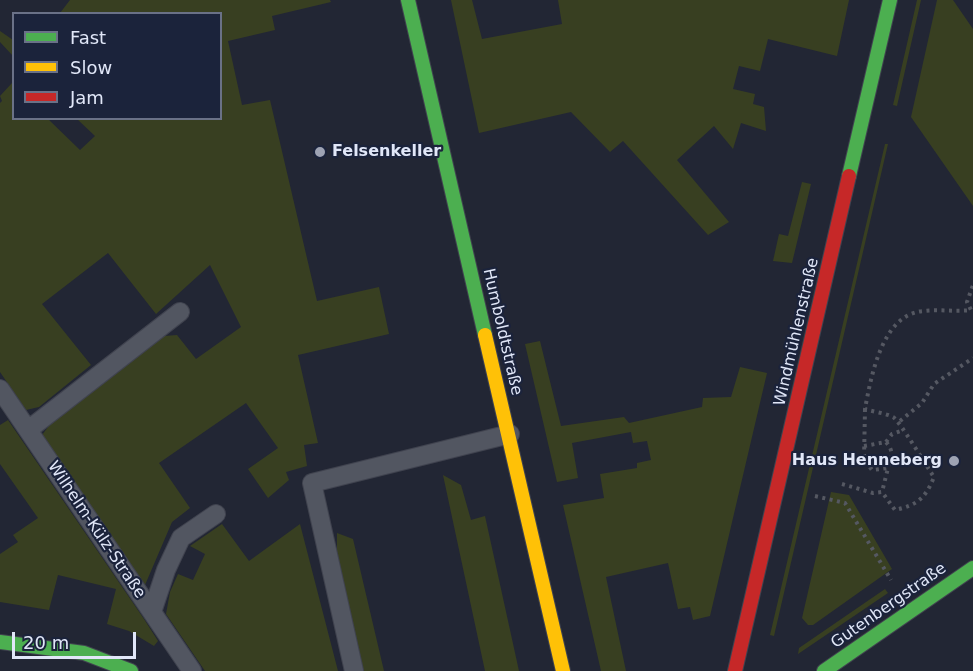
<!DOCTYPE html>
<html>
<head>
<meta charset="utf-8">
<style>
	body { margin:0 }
	#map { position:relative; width:973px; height:671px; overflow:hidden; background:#222634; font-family:"DejaVu Sans",sans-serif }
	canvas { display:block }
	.legend { position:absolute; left:12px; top:12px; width:210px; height:108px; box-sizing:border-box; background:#1b233b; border:2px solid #6a7187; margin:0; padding:8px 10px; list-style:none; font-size:18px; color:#e1e7f8 }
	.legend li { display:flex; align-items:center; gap:12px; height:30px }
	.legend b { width:30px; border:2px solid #6a7187 }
	.scale { position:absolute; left:12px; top:632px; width:124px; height:27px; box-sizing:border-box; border:3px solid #e1e7f8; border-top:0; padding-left:8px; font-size:18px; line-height:21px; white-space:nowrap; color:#e1e7f8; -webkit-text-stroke:4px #1b233b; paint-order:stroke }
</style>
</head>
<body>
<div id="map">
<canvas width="973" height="671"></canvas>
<ul class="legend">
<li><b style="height:8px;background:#4caf50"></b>Fast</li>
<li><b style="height:8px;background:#ffc107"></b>Slow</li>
<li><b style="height:8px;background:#c62828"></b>Jam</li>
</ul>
<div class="scale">20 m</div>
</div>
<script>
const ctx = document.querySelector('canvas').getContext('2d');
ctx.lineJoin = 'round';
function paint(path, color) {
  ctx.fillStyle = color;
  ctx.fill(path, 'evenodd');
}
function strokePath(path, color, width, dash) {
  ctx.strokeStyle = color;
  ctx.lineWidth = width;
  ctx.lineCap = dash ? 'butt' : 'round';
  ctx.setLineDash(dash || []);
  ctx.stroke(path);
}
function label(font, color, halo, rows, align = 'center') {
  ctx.font = font + ' "DejaVu Sans",sans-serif';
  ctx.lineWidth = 4.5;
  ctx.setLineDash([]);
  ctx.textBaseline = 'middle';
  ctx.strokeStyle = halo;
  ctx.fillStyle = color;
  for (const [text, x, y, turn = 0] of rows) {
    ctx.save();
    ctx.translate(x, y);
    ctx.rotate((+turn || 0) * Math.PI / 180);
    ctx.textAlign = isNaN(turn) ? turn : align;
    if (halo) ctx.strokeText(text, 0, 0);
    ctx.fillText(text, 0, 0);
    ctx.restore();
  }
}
const green = new Path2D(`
	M70 0H330L331 2 272 16 275 30 228 41 242 105 270 100 317 301 379 287 389 334 298 355 318 443 304 445 307 466 286 472 289 480 268 498 248 469 278 448 246 403 159 463 190 508 172 522 145 585 42 435 51 423 164 336 177 335 196 359 241 327 210 265 156 314 108 253 42 304 91 365 39 407 26 410 0 372V103L2 101 0 96 12 83 14 118 48 119 80 150 95 136 77 119 220 118V14L60 13Z
	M451 0H472L482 39 562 24 558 0H849L837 56 768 39 760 71 739 66 733 89 755 94 753 104 764 107 766 131 741 123 733 149 714 126 677 160 729 222 708 235 623 141 610 152 571 112 479 133Z
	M917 0H921L897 106 893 105Z
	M937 0H953L973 29V206L911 117Z
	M0 31 13 40V56L0 42Z
	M885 144H888L774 636 770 635Z
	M802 182 811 184 792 263 773 261 779 234 788 236Z
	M540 341 561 426 624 417 629 423 702 407 703 398 731 397 740 367 767 373 710 616 693 620 690 607 678 609 668 563 606 577 626 671H601L563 505 604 498 600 474 637 468V463L651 460 647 441 633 443 631 432 572 443 578 478 557 482 525 344Z
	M8 420 144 619 158 641 154 646 129 631 107 624 116 589 58 575 49 610 0 602V554L18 542 13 535 38 518 0 464V425Z
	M443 475 461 485 471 520 485 516 519 671H485Z
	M831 492 849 495 892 569 813 625H808L802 618Z
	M222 524 249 561 300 524 338 671H205L166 614 170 592 178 574 193 580 205 554 190 546Z
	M337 533 353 539 384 671H362L337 557Z
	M885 589 888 593 798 654 799 648Z`);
const path = new Path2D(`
	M865 409 864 459 872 470 888 468 882 492
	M900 421 922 403 934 384 973 358
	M886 442 892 434 904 430
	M864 446 886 442C894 451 892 457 888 468
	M842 484 873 493 882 492 895 510C917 505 925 499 934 477 927 467 899 420 893 417 885 413 874 412 865 409 871 377 882 313 924 311 939 309 955 312 971 310L967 302 973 285
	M815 496 845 503 891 580`);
const lane = new Path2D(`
	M0 389 192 671
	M28 430 180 312
	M152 612 166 570 181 538 216 514
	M354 671 312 483 510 434`);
const fast = new Path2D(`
	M408 0 485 335
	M849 176 890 0
	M0 642 84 653 131 671
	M824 671 973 568`);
const slow = new Path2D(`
	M485 335 563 671`);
const jam = new Path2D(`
	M735 671 849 176`);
const markers = [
	[320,152,6,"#9ea3b3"],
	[954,461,6,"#9ea3b3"]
];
const poiNames = [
	["Felsenkeller",332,152],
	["Haus Henneberg",942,461,"right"]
];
const streetNames = [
	["Humboldtstraße",502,332,77],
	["Windmühlenstraße",797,332,-77],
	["Wilhelm-Külz-Straße",96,530,56],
	["Gutenbergstraße",889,606,-35]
];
paint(green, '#383f21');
strokePath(lane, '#40434f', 20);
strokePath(fast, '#40434f', 16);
strokePath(slow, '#40434f', 16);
strokePath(jam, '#40434f', 16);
strokePath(path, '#555862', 4, [3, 4.5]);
strokePath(lane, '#525661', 18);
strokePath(fast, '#4caf50', 14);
strokePath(slow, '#ffc107', 14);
strokePath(jam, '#c62828', 14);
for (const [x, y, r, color] of markers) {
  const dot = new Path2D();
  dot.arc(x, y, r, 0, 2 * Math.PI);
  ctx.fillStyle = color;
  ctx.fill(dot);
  strokePath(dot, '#1b233b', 2);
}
label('bold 16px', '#e1e7f8', '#1b233b', poiNames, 'left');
label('16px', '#e1e7f8', '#1b233b', streetNames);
</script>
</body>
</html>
